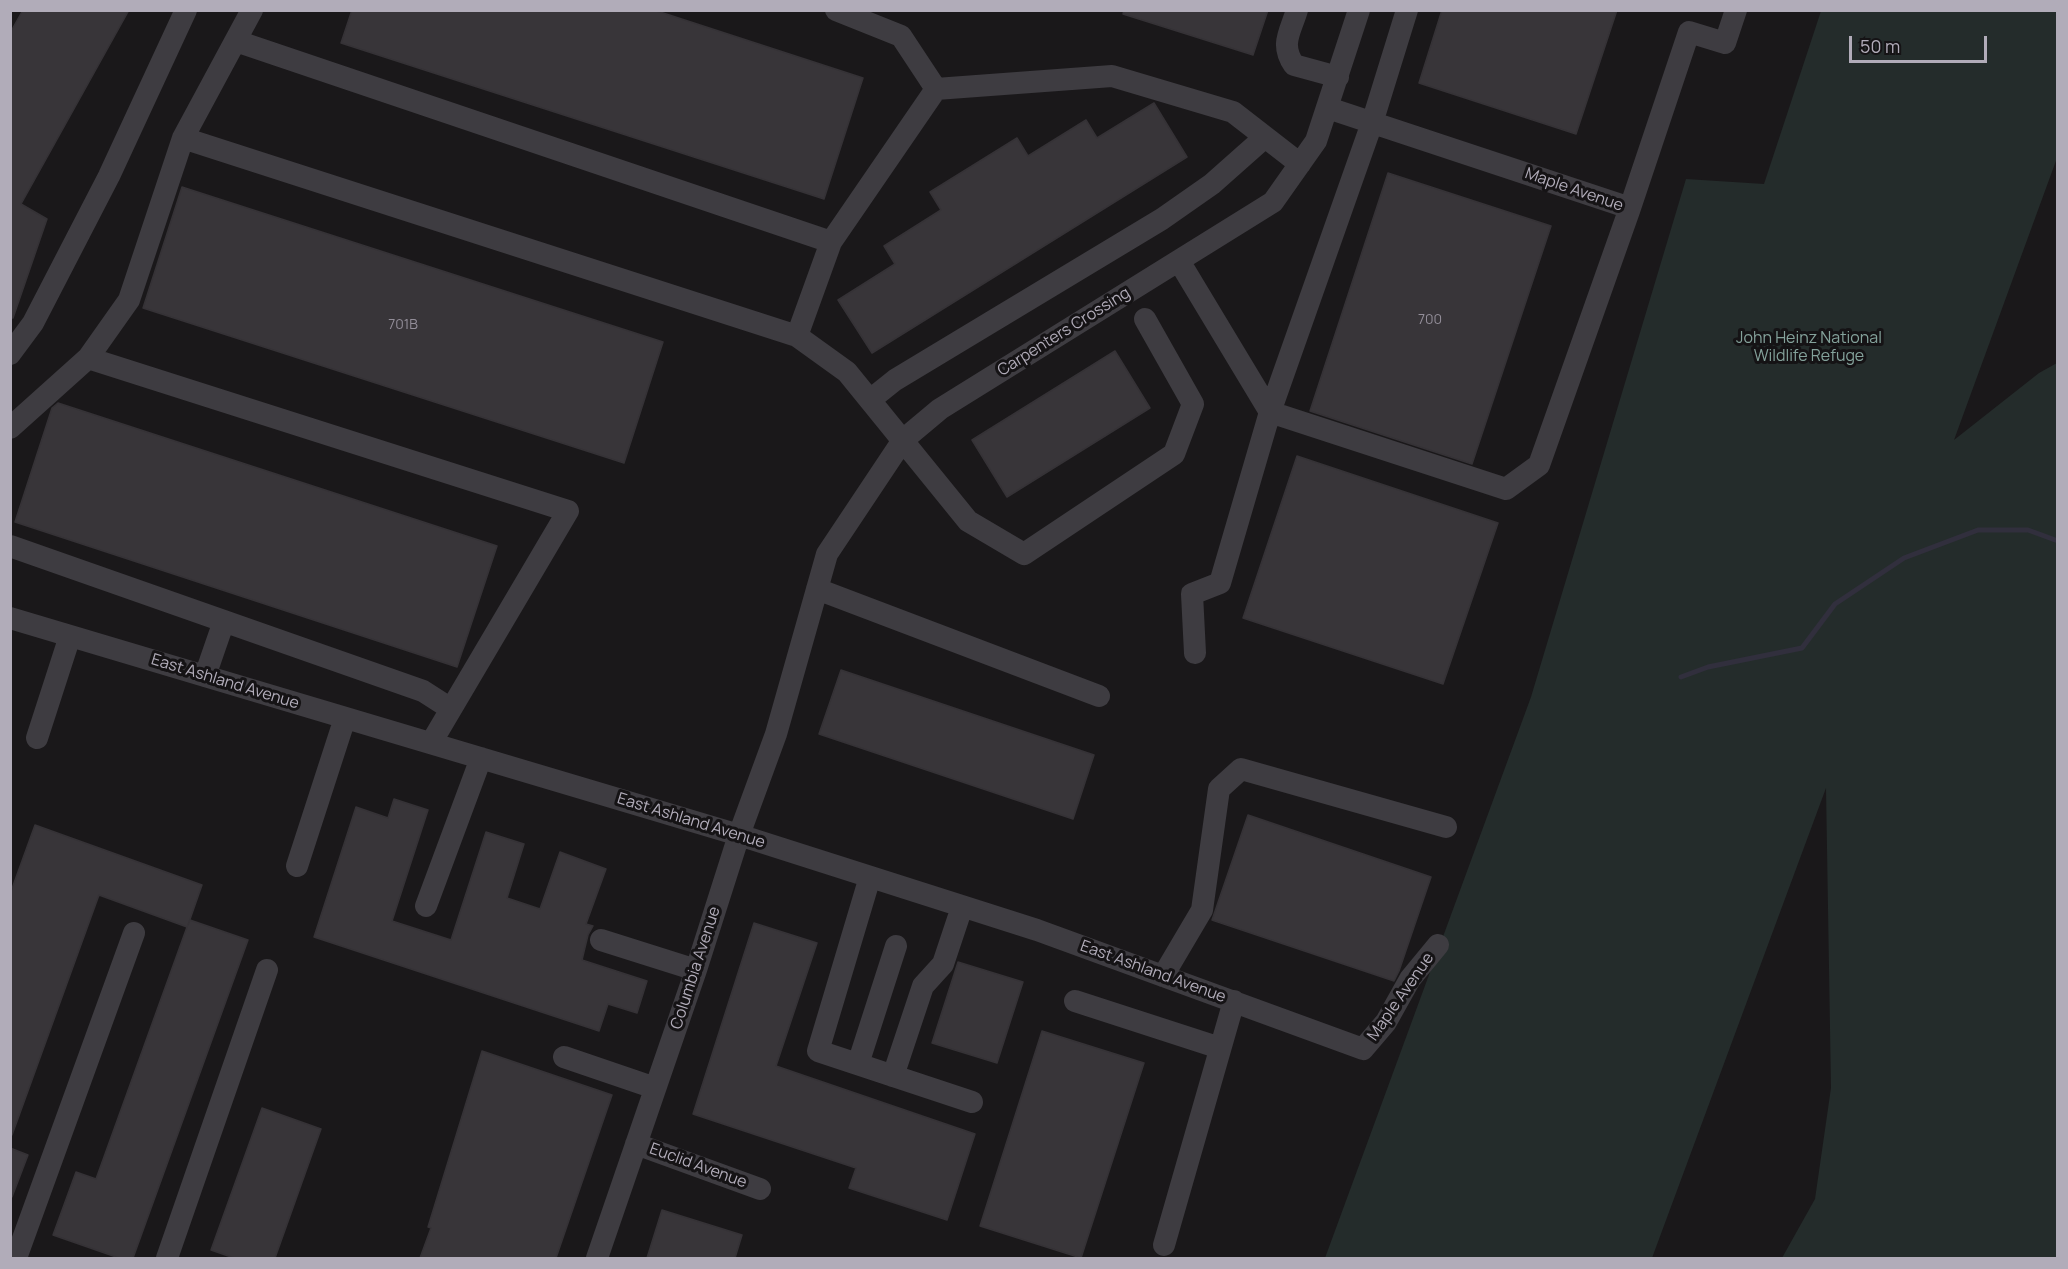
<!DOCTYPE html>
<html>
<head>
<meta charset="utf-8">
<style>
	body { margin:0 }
	#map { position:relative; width:2068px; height:1269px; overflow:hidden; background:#1a181a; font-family:Manrope,sans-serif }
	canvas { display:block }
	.frame { position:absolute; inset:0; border:12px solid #b1acb9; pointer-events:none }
	.scale { position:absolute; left:1849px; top:36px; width:138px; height:27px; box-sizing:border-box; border:3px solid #b1acb9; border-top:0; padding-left:8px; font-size:18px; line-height:21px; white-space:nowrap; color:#b1acb9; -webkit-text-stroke:4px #151315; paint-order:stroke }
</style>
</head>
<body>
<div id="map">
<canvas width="2068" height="1269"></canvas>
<div class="frame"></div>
<div class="scale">50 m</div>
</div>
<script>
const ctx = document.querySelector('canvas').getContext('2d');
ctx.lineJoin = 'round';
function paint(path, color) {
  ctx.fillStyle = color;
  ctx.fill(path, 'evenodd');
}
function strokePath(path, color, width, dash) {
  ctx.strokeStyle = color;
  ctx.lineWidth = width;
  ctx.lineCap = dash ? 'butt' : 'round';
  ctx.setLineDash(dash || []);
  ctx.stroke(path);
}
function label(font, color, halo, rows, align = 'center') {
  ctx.font = font + ' Manrope,sans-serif';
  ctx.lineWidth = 6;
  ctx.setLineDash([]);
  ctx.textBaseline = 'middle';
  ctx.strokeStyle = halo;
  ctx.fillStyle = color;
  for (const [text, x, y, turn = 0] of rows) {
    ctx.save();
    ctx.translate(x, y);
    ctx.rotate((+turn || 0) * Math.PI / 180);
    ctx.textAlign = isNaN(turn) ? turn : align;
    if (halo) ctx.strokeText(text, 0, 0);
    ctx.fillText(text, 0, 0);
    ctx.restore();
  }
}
const green = new Path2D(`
	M1821 11H2057V158L1954 440 2039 373 2057 363V1258H1782L1815 1199 1831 1088 1826 788 1652 1258H1325L1531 697 1686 179 1764 184Z`);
const stream = new Path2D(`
	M1681 677 1708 667 1802 648 1835 604 1904 558 1978 530H2028L2058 541`);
const building = new Path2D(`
	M23 10H129L21 204 47 219 13 318H10V33Z
	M352 10H654L863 78 824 199 341 43Z
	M1124 10H1268L1253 55 1123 14Z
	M1442 10H1617L1576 134 1419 83Z
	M1154 103 1187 157 872 353 838 300 895 264 884 246 941 210 930 192 1017 138 1028 156 1086 120 1097 138Z
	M1388 173 1551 226 1472 464 1310 411Z
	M182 187 663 342 624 463 143 308Z
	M1115 351 1150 408 1007 497 972 440Z
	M58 403 497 546 457 667 15 522 52 408Z
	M1297 456 1498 523 1443 684 1243 618Z
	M841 670 1094 755 1073 819 819 734Z
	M394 799 428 810 392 921 451 940 486 832 524 844 507 898 540 909 560 852 606 869 586 924 593 926 588 935 582 960 647 981 637 1013 608 1004 599 1031 314 937 356 807 388 818Z
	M1248 815 1431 877 1399 971 1394 981 1212 920Z
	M35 825 202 885 188 925 190 920 248 940 133 1258H119L53 1235 76 1172 96 1179 187 927 99 895 12 1135H10V894Z
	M754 923 817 943 776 1066 975 1134 947 1220 849 1188 856 1168 693 1114Z
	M958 962 1023 982 997 1063 932 1043Z
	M1042 1031 1144 1063 1081 1258 980 1226Z
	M482 1051 612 1095 556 1258H420L431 1228 428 1227Z
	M262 1108 321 1129 275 1258H234L211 1250Z
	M10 1148 28 1155 12 1197H10Z
	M662 1210 742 1235 735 1258H647Z`);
const minor = new Path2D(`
	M836 10 901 36 936 89 1112 76 1233 112 1300 164
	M1297 10C1290 33 1280 44 1294 65L1338 77
	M236 41 831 242
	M936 89 831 242 797 336 847 372 968 521 1024 554 1174 454 1193 404 1145 319
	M1328 108 1630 208 1539 465 1506 489 1270 412 1372 123 1407 10
	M183 138 797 336
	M1630 208 1689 32 1725 43 1736 10
	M1179 261 1270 412 1220 583 1192 594 1195 653
	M10 354 33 323 109 176 186 10
	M88 358 129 300 183 138 252 10
	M870 400 895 380 1162 219 1212 184 1265 137
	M10 428 88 358 568 511 431 743
	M10 546 423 691 451 709
	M817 589 1099 696
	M10 618 739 835 1037 930 1363 1049 1386 1022 1410 979 1438 945
	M205 676 224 621
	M37 738 70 636
	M297 866 345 718
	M870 877 818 1051 972 1102
	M426 906 481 758
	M601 940 696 970
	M1163 976 1202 910 1219 789 1241 769 1446 827
	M1075 1001 1220 1048
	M564 1057 655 1088
	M858 1064 896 946
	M893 1076 923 986 943 964 962 907
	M636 1144 760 1189
	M1164 1245 1234 1001
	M16 1258 134 933
	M167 1258 267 970
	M597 1258 696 970 739 835 776 734 827 554 903 440 940 409 1273 202 1316 141 1359 10`);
const numberNames = [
	["700",1430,320],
	["701B",403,325]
];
const streetNames = [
	["Maple Avenue",1574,190,19],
	["Carpenters Crossing",1064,332,-32],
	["East Ashland Avenue",225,682,17],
	["East Ashland Avenue",691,821,17],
	["Columbia Avenue",696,968,-72],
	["East Ashland Avenue",1153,972,20],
	["Maple Avenue",1401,997,-55],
	["Euclid Avenue",698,1166,20]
];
const parkNames = [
	["John Heinz National",1809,339],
	["Wildlife Refuge",1809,357]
];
paint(green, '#242c2b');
strokePath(stream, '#312f3d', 5);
paint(building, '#383539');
strokePath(building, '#353236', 1.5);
strokePath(minor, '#3e3c41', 22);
label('14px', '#938e99', null, numberNames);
label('16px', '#b1acb9', '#151315', streetNames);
label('16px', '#84a29b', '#151315', parkNames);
</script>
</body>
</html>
